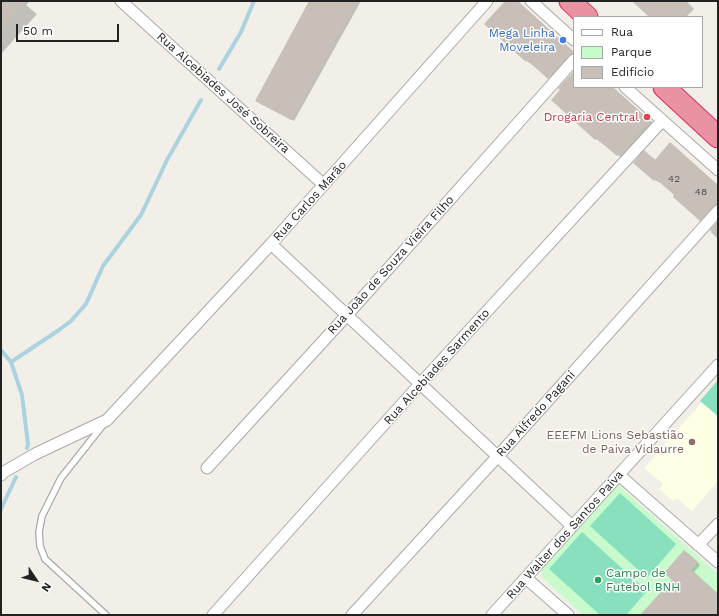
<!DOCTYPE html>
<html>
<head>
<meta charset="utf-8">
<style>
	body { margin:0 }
	#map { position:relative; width:719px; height:616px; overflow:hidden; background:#f2efe9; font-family:"Work Sans",sans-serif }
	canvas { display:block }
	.frame { position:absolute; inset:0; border:2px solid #222; pointer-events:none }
	.legend { position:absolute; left:573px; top:16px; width:130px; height:72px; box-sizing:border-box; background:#fff; border:1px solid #a7a7a7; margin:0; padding:5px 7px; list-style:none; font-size:12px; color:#222 }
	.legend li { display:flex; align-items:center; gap:8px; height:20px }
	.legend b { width:20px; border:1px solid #a7a7a7 }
	.north { position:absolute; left:16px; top:560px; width:40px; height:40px; -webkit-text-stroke:3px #fff; paint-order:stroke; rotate:125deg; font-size:11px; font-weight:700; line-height:16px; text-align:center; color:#222 }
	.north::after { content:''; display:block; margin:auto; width:14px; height:18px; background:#222; clip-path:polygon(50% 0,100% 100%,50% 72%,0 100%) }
	.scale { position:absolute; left:16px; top:24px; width:103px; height:18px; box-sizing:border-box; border:2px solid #222; border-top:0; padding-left:5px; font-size:12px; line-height:14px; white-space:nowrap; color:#222; -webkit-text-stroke:3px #fff; paint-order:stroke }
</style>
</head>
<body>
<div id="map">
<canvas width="719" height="616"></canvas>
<div class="frame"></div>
<ul class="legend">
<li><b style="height:5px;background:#fff"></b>Rua</li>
<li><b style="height:11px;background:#c8facc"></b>Parque</li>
<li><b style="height:11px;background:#c7bfb8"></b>Edifício</li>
</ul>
<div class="north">N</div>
<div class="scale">50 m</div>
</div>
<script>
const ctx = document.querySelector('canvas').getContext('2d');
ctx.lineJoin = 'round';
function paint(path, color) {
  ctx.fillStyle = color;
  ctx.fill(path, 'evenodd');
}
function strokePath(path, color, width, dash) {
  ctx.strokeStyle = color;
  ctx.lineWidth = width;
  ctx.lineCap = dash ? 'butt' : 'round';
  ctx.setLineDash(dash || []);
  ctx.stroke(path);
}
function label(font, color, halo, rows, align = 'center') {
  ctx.font = font + ' "Work Sans",sans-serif';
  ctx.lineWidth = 3;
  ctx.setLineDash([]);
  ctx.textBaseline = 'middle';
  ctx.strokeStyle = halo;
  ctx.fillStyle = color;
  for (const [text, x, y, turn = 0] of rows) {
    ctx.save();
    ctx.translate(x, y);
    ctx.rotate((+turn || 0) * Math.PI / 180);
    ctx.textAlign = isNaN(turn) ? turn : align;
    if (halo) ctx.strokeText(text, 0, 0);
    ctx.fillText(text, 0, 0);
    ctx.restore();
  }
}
const education = new Path2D(`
	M702 402 718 417V481L692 511 677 498 673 501 659 489 663 484 644 468Z`);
const park = new Path2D(`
	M617 485 620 487 718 574V615H583L542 577 541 568Z`);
const pitch = new Path2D(`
	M718 380V416L700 401Z
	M620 493 676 544 647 578 590 526Z
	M582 532 647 591 626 615H600L549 569Z`);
const shadow = new Path2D(`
	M1 1H30L26 5 37 14 1 54Z
	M311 1H361L294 121 257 101Z
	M507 1H518L574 52V62L556 82 527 61Z
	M634 1H686L694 9 686 17H651Z
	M574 72V87H613L656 126 625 160 596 139 552 100Z
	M645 152 656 160 718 185V210L705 223 700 220 676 195 661 182 660 183 655 180 635 163Z
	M718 223V239L711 232Z
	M688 553 700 565 694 572 718 594V615H642L673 580Z`);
const stream = new Path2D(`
	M219 69 241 32 254 1
	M1 350 11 362 22 395 28 444 27 448
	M11 362 59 330 71 321 86 304 103 266 141 215 167 160 201 100
	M1 509 16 477`);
const building = new Path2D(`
	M1 1H26L1 29Z
	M309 1H357L291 120 255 101Z
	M505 1H517L574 53 569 55 548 79 527 60 526 62 484 24Z
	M632 1H686L692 7 682 17H649Z
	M574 71V87H611L649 121 632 139 634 141 623 153 621 152 617 156 596 138 595 140 551 100 560 90 558 88Z
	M670 142 718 185V204L713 206 700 221 673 197 674 195 656 179 654 181 633 163 644 150 655 160Z
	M718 221V238L710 230Z
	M684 550 698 562 691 570 718 594V615H640L672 580 664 573Z`);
const lane = new Path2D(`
	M103 425 61 478 42 516 39 532 40 546 45 559 106 615`);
const street = new Path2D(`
	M121 1 324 185
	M531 1 574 40
	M625 87 718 170
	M271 244 572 526
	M207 468 347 315 574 60
	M1 475 4 472 35 454 107 420 271 244 487 1
	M619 475 718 562
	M698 545 718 524
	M526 578 568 615
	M213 615 420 384 662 121
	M352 615 498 456 718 211
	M492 615 718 365`);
const highway = new Path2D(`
	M570 1 587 17
	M664 87 718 137`);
const markers = [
	[563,40,4,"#3f7fe0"],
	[647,117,4,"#e0444e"],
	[692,442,4,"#8d6e63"],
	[598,580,4,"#2e9e5b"]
];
const numberNames = [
	["42",674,179],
	["48",701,192]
];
const shopNames = [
	["Mega Linha",555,33],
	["Moveleira",555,47]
];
const streetNames = [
	["Rua Alcebiades José Sobreira",223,93,42],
	["Rua Carlos Marão",310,201,-48],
	["Rua João de Souza Vieira Filho",391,265,-48],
	["Rua Alcebiades Sarmento",437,367,-48],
	["Rua Alfredo Pagani",536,414,-48],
	["Rua Walter dos Santos Paiva",565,535,-48]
];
const healthNames = [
	["Drogaria Central",639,117]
];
const educationNames = [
	["EEEFM Lions Sebastião",684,435],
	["de Paiva Vidaurre",684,449]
];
const leisureNames = [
	["Campo de",606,573],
	["Futebol BNH",606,587]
];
paint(education, '#ffffe5');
paint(park, '#c8facc');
paint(pitch, '#88e0be');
paint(shadow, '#0003');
strokePath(stream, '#aad3df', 4);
paint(building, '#c7bfb8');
strokePath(lane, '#a9a9a9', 8);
strokePath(street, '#a9a9a9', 13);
strokePath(highway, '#dc2a67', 23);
strokePath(lane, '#fff', 5.5);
strokePath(street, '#fff', 11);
strokePath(highway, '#e892a2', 21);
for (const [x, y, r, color] of markers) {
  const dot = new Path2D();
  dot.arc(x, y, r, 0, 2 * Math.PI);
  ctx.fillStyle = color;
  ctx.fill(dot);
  strokePath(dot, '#fff', 1.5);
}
label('10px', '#4b4948', null, numberNames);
label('12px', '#366cbe', '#fff', shopNames, 'right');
label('12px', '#222', '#fff', streetNames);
label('12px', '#be3a42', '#fff', healthNames, 'right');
label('12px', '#785e54', '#fff', educationNames, 'right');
label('12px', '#27864d', '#fff', leisureNames, 'left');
</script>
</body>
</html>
